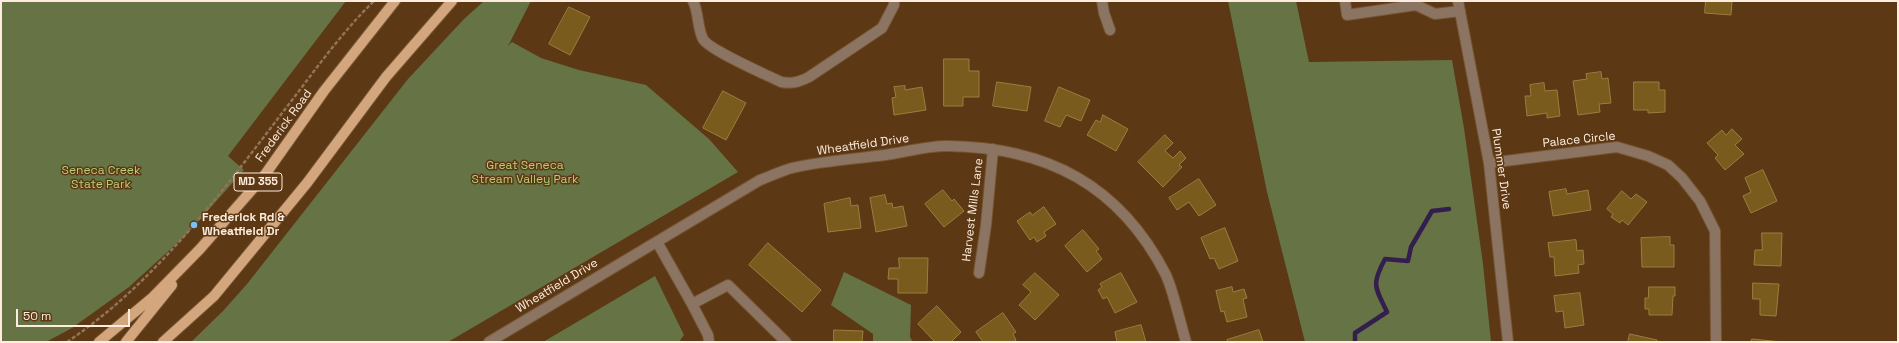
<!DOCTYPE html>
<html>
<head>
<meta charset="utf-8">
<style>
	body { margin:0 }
	#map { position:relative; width:1899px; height:343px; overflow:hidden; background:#5c3814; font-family:"Space Grotesk",sans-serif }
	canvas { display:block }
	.frame { position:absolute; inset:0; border:2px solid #feedde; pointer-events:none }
	.scale { position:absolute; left:16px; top:309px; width:114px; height:18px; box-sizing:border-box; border:2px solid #feedde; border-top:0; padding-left:5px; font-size:12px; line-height:14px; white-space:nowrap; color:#feedde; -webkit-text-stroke:3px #5c3814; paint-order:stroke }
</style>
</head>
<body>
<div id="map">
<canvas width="1899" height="343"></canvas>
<div class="frame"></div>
<div class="scale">50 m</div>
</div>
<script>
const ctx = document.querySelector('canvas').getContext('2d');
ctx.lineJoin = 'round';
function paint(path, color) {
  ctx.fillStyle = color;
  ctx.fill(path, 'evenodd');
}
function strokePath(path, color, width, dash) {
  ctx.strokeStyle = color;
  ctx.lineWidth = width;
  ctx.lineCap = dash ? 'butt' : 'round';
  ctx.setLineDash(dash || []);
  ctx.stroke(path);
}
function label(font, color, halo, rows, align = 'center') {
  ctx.font = font + ' "Space Grotesk",sans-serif';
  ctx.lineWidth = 3;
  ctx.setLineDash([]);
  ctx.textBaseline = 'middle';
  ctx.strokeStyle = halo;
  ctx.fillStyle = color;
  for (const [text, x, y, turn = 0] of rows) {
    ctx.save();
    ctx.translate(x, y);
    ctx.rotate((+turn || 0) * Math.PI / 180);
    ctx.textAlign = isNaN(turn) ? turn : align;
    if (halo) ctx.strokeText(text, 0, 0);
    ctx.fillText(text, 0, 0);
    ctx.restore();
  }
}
const green = new Path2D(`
	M1 1H346L228 156 244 170 185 236 129 287 72 328 46 342H1Z
	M484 1H531L508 46 512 42 541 58 579 70 646 85 709 139 738 172 448 342H191L223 311 247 284 408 79 464 19Z
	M1228 1H1296L1309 62 1452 60 1464 128 1483 264 1491 342H1305L1267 192Z
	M844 272 911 305 910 337 913 342H873V334L831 305Z
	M655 276 684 335 679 342H543Z`);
const stream = new Path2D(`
	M1355 342V333L1387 312C1375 287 1371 285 1385 259L1408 261 1411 247 1432 211 1449 209`);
const building = new Path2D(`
	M1706 1H1732L1731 15 1705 13Z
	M569 7 590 17 570 55 549 44Z
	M944 59H969V71H979V97H963V106H944Z
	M1601 72 1602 79 1608 78 1611 103 1599 104 1600 112 1578 115 1573 81 1587 79 1586 74Z
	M997 82 1031 87 1027 111 993 106Z
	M1634 82H1659V90H1665V112L1648 113V110H1634Z
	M1544 83 1545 91 1557 90 1560 116 1547 118V113L1527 116 1525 96H1531L1530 85Z
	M905 86V90L922 87 926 110 894 115 892 98 896 97 894 87Z
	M1059 87 1090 100 1081 121 1066 115 1060 127 1045 121Z
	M723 91 746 103 726 140 703 128Z
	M1103 115 1128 129 1116 151 1087 135 1096 120 1100 122Z
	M1732 129 1742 139 1735 145 1744 154 1725 170 1715 158 1718 155 1707 143 1722 130 1726 135Z
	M1165 135 1173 143 1165 151 1173 158 1180 151 1186 158 1179 165 1182 167 1163 187 1138 162Z
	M1763 170 1777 201 1751 213 1743 196 1751 192 1745 178Z
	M1199 179 1216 205 1199 216 1189 202 1177 210 1169 198Z
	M1566 189 1567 194 1588 190 1591 210 1553 216 1549 192Z
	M943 190 952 201 954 199 964 211 944 227 925 204Z
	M1622 191 1631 199 1636 194 1647 202 1628 225 1622 220 1620 223 1611 217 1613 214 1607 209Z
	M885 195 887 204 892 203 893 208 903 206 907 226 876 232 870 198Z
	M850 198 851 206 858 205 861 228 828 232 824 204Z
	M1044 207 1056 224 1044 232 1046 236 1037 242 1034 237 1030 240 1017 221 1030 212 1032 215Z
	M1225 228 1238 261 1219 269 1214 258 1210 259 1201 238Z
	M1083 230 1099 249 1096 251 1102 259 1087 272 1065 246Z
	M1762 233H1782L1781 266 1754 265 1755 250H1762Z
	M1670 237V245H1674V267H1642L1641 238Z
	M1576 240 1577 251 1583 250 1584 264 1578 265 1579 273 1555 276 1554 257H1550L1548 243Z
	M768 243 821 290 802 312 749 265Z
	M899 258H928L927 293H898V279H888L889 268H899Z
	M1035 273 1059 295 1035 320 1019 305 1031 292 1023 285Z
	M1121 273 1137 302 1115 313 1107 297 1103 299 1098 290 1102 287 1100 284Z
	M1753 283 1779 284 1776 316 1760 315V299H1753Z
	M1232 287 1233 292 1244 289 1247 298 1243 299 1247 317 1227 322 1224 311 1221 312 1216 291Z
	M1649 287H1675V296H1673L1672 315H1649V309H1645V298H1648Z
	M1580 293 1584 325 1565 328 1563 311 1556 312 1554 296Z
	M937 306 961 332 951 342H935L918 324Z
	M1003 313 1016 332 1013 334 1016 340 1013 342H983L976 332Z
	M1141 325 1146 342H1117L1115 332Z
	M834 330 863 331 862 342H834Z
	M1259 330 1263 342H1228L1227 340Z
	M1630 334 1657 340V342H1628Z
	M1752 339 1782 342H1751Z`);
const path = new Path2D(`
	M67 342C158 281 223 190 289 104 316 69 342 32 374 1`);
const minor = new Path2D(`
	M693 1C699 13 697 27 703 39 709 50 767 75 781 82 792 84 799 82 809 77L882 28 894 5V1
	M1102 1 1104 13 1110 30
	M1345 1 1347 15 1416 5 1435 14 1460 11
	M1458 1 1489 163 1508 342
	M1489 163 1617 147 1648 156 1668 165 1682 178 1700 201 1715 231 1716 342
	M657 242 692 304 708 335 709 342
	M979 273 986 225 993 149
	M692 304 728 285 786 342
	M489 342 760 180C771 176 781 171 792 168 822 161 854 159 885 155 905 152 927 146 947 146 1047 147 1120 185 1166 275 1174 293 1180 322 1186 342`);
const major = new Path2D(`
	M99 342 153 297 200 249 264 176 324 91 395 1
	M126 342 172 285
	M163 342 214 296 307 183 386 77 452 1`);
const markers = [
	[194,225,4,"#76c0f7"]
];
const shields = [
	[258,182,48]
];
const shieldNames = [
	["MD 355",258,182]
];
const streetNames = [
	["Frederick Road",284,126,-54],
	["Palace Circle",1579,140,-6],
	["Wheatfield Drive",863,145,-8],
	["Plummer Drive",1501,169,82],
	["Harvest Mills Lane",973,210,-83],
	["Wheatfield Drive",557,286,-31]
];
const parkNames = [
	["Great Seneca",525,166],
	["Stream Valley Park",525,180],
	["Seneca Creek",101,171],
	["State Park",101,185]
];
const poiNames = [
	["Frederick Rd &",202,218],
	["Wheatfield Dr",202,232]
];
paint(green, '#657345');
strokePath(stream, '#341e4e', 4.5);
paint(building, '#795b1d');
strokePath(building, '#9d7d40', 1);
strokePath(minor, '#765534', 12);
strokePath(major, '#765534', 12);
strokePath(path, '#917457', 2.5, [4, 2]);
strokePath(minor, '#8b7562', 10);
strokePath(major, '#d3a67e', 10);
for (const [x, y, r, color] of markers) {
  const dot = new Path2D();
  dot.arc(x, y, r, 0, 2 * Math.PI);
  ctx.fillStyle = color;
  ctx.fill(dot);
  strokePath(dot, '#5c3814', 1.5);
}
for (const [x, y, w] of shields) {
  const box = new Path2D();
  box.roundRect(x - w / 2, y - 9, w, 18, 3);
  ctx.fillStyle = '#5c3814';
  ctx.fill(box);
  strokePath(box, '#feedde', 1);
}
label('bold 11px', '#feedde', null, shieldNames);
label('12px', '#feedde', '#5c3814', streetNames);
label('12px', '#b5cf77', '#5c3814', parkNames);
label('bold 12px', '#feedde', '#5c3814', poiNames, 'left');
</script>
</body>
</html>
